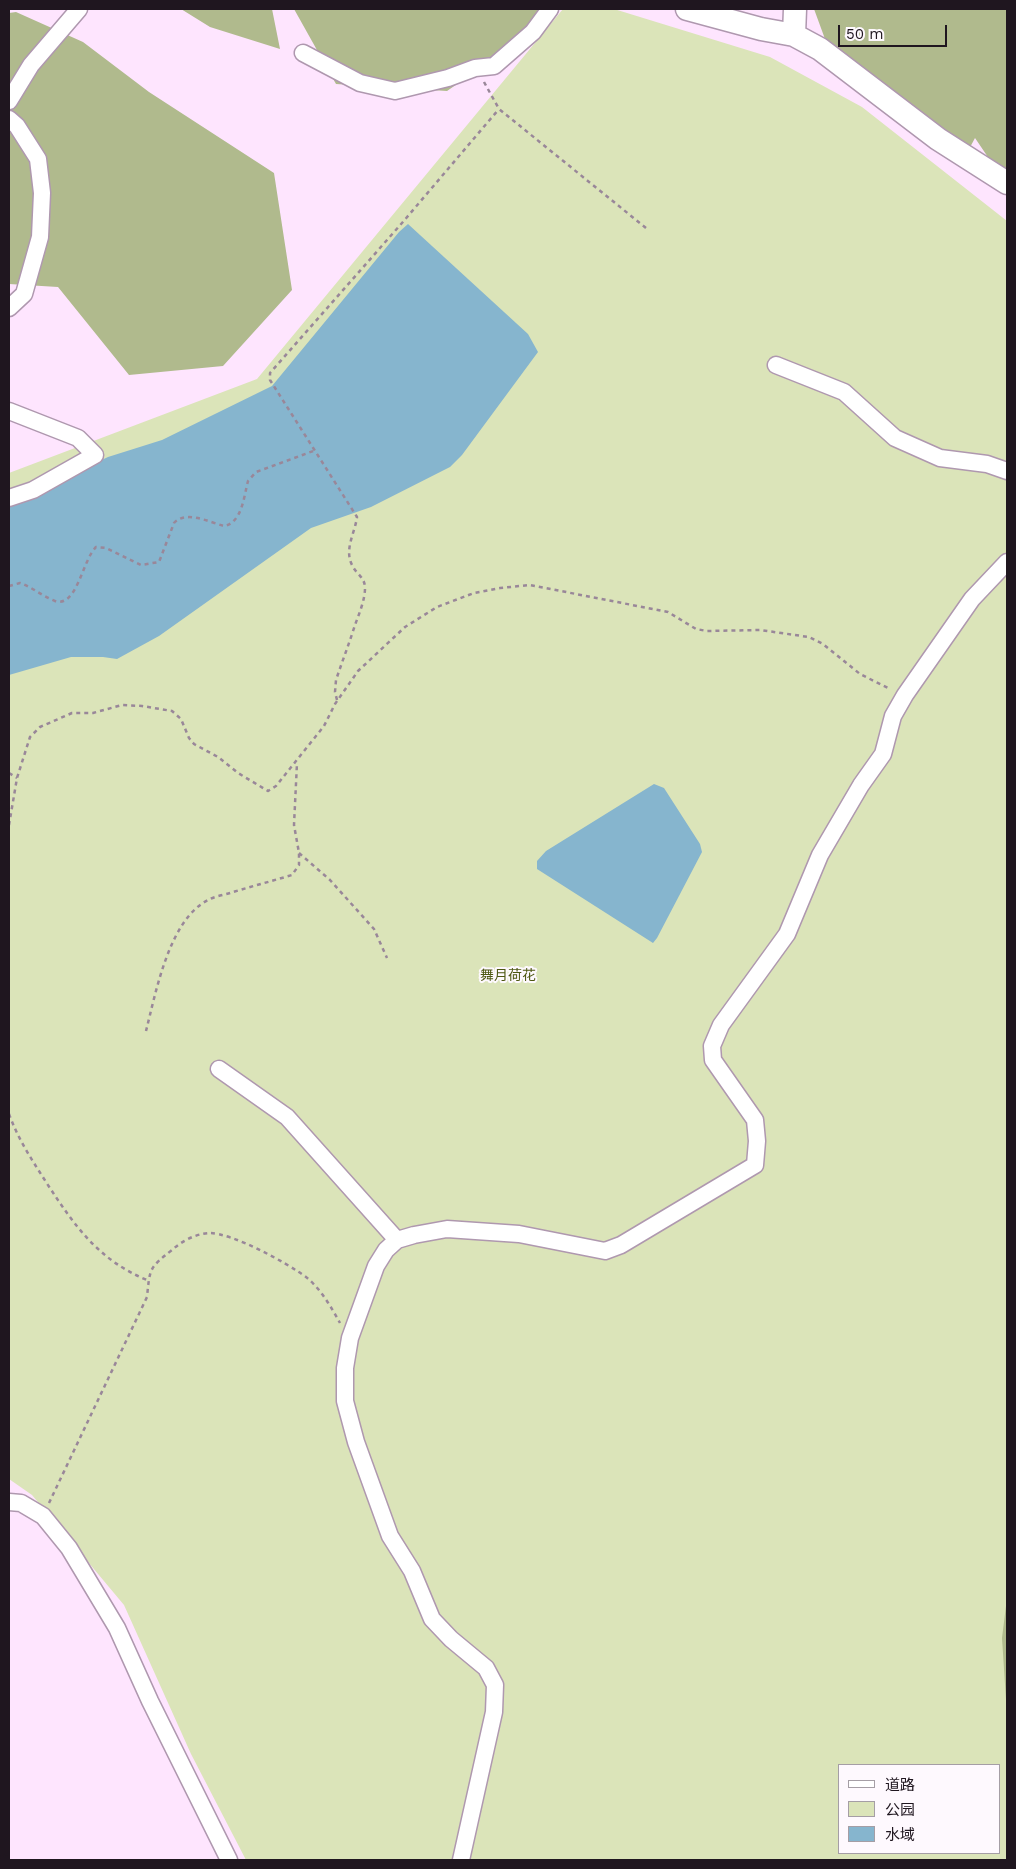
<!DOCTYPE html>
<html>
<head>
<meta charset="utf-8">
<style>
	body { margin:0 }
	#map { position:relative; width:1016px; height:1869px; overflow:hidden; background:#fee5fe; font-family:"Work Sans","Noto Sans SC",sans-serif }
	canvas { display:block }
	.frame { position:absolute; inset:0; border:10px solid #1f161f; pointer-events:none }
	.legend { position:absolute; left:838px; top:1764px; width:162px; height:90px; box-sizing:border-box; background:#fef9fe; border:1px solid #a59ea5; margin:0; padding:6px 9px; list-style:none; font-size:15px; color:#1f161f }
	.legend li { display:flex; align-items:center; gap:10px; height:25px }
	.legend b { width:25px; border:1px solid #a59ea5 }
	.scale { position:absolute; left:838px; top:25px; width:109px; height:22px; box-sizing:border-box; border:2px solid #1f161f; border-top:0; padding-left:6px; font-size:15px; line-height:18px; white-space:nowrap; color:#1f161f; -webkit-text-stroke:4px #fef9fe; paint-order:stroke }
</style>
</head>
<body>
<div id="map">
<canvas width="1016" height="1869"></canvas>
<div class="frame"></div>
<ul class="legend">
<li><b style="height:6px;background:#fff"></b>道路</li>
<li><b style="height:14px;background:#dbe4b9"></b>公园</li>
<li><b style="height:14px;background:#86b5ce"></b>水域</li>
</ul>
<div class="scale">50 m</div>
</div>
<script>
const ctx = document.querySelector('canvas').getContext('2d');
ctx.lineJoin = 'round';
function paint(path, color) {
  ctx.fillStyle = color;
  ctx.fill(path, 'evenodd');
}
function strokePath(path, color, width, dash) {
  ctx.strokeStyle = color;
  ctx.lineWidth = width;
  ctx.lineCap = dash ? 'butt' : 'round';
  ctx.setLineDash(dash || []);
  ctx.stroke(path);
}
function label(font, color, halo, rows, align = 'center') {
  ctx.font = font + ' "Work Sans","Noto Sans SC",sans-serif';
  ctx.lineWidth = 4;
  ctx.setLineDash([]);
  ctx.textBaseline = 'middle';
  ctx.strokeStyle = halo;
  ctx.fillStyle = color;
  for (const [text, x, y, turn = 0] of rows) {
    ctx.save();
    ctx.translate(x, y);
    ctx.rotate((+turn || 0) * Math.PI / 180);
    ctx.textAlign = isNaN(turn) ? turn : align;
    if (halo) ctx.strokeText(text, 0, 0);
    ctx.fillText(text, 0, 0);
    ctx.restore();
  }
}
const green = new Path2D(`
	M563 9H614L770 57 862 107 1007 221V1860H246L191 1754 124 1605 32 1495 9 1479V473L257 379ZM840 1765H1000V1853H840Z`);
const forest = new Path2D(`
	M181 9H272L280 49 210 27Z
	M294 9H541L520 41 447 91 336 84Z
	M814 9H1007V174L994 166 975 138 968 151 825 39Z
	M16 12 83 42 149 92 274 173 292 290 223 366 129 375 58 287 9 284V13Z
	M1007 1598V1715L1002 1638Z`);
const water = new Path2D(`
	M408 224 528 334 538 352 462 455 450 467 371 507 311 528 159 636 117 659 103 657H71L9 675V504L108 457 162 440 272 386 399 232Z
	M654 784 664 788 700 844 702 852 657 938 653 943 537 869V861L546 851Z`);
const path = new Path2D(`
	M484 82 499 109 646 228
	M9 586 20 583C32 587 42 596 55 601 77 608 82 561 96 547L106 548 141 565 159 562 174 523C186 510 209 522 224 526 242 523 244 496 248 481L256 472 316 450
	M337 700 335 692 336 680C342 662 349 644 355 625 359 614 365 600 365 588 365 577 356 574 352 565 344 549 355 533 357 517L270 380V373L402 223 499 109
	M9 773 17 778
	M9 825 17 778 30 737 40 727 72 713H93L122 705 142 706 172 711 181 719 189 738 194 744 218 757 238 773 268 791 276 786 324 726 335 704 358 671 405 627 437 607 474 593 500 588 530 585 668 612 696 629 707 631 760 630 809 637 823 644 860 674 890 689
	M299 853 330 880 374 929 387 958
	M146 1031C156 992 169 920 208 900 215 896 225 895 233 892 253 886 272 881 292 875L299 865V853L294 825 297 763
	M9 1114C18 1139 32 1160 46 1182 74 1225 98 1260 147 1280
	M49 1503 147 1297C150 1268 149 1268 172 1250 182 1241 195 1234 209 1233 233 1233 287 1263 306 1277 321 1289 331 1307 340 1323`);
const street = new Path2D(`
	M303 53 360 83 395 91 448 78 475 68 494 66 533 32 550 9
	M9 101 31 65 79 9
	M9 119 17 126 38 159 42 193 40 237 24 294 9 308
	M776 365 844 392 895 438 940 458 987 464 1007 471
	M9 411 78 438 95 455 33 490 9 498
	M219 1069 287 1117 397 1240
	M9 1502 21 1503 43 1516 69 1548 117 1628 150 1701 229 1860
	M461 1860 494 1712 495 1685 486 1668 451 1639 432 1619 412 1571 390 1536 356 1442 345 1401V1368L350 1338 376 1266 386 1250 397 1240 414 1235 447 1229 519 1234 605 1251 621 1245 755 1165 757 1141 755 1120 713 1060 712 1046 721 1025 787 934 820 855 861 785 883 754 893 716 905 695 972 599 1007 562`);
const secondary = new Path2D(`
	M687 9 761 29 794 35 820 49 938 139 1007 183
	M794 35 795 9`);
const parkNames = [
	["舞月荷花",508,976]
];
paint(green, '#dbe4b9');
paint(forest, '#b0ba8d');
paint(water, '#86b5ce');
strokePath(street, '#af98af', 19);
strokePath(secondary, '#af98af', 25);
strokePath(path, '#998799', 2.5, [4, 4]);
strokePath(street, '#fff', 16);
strokePath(secondary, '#fff', 22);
label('14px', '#4d5711', '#fef9fe', parkNames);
</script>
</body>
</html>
